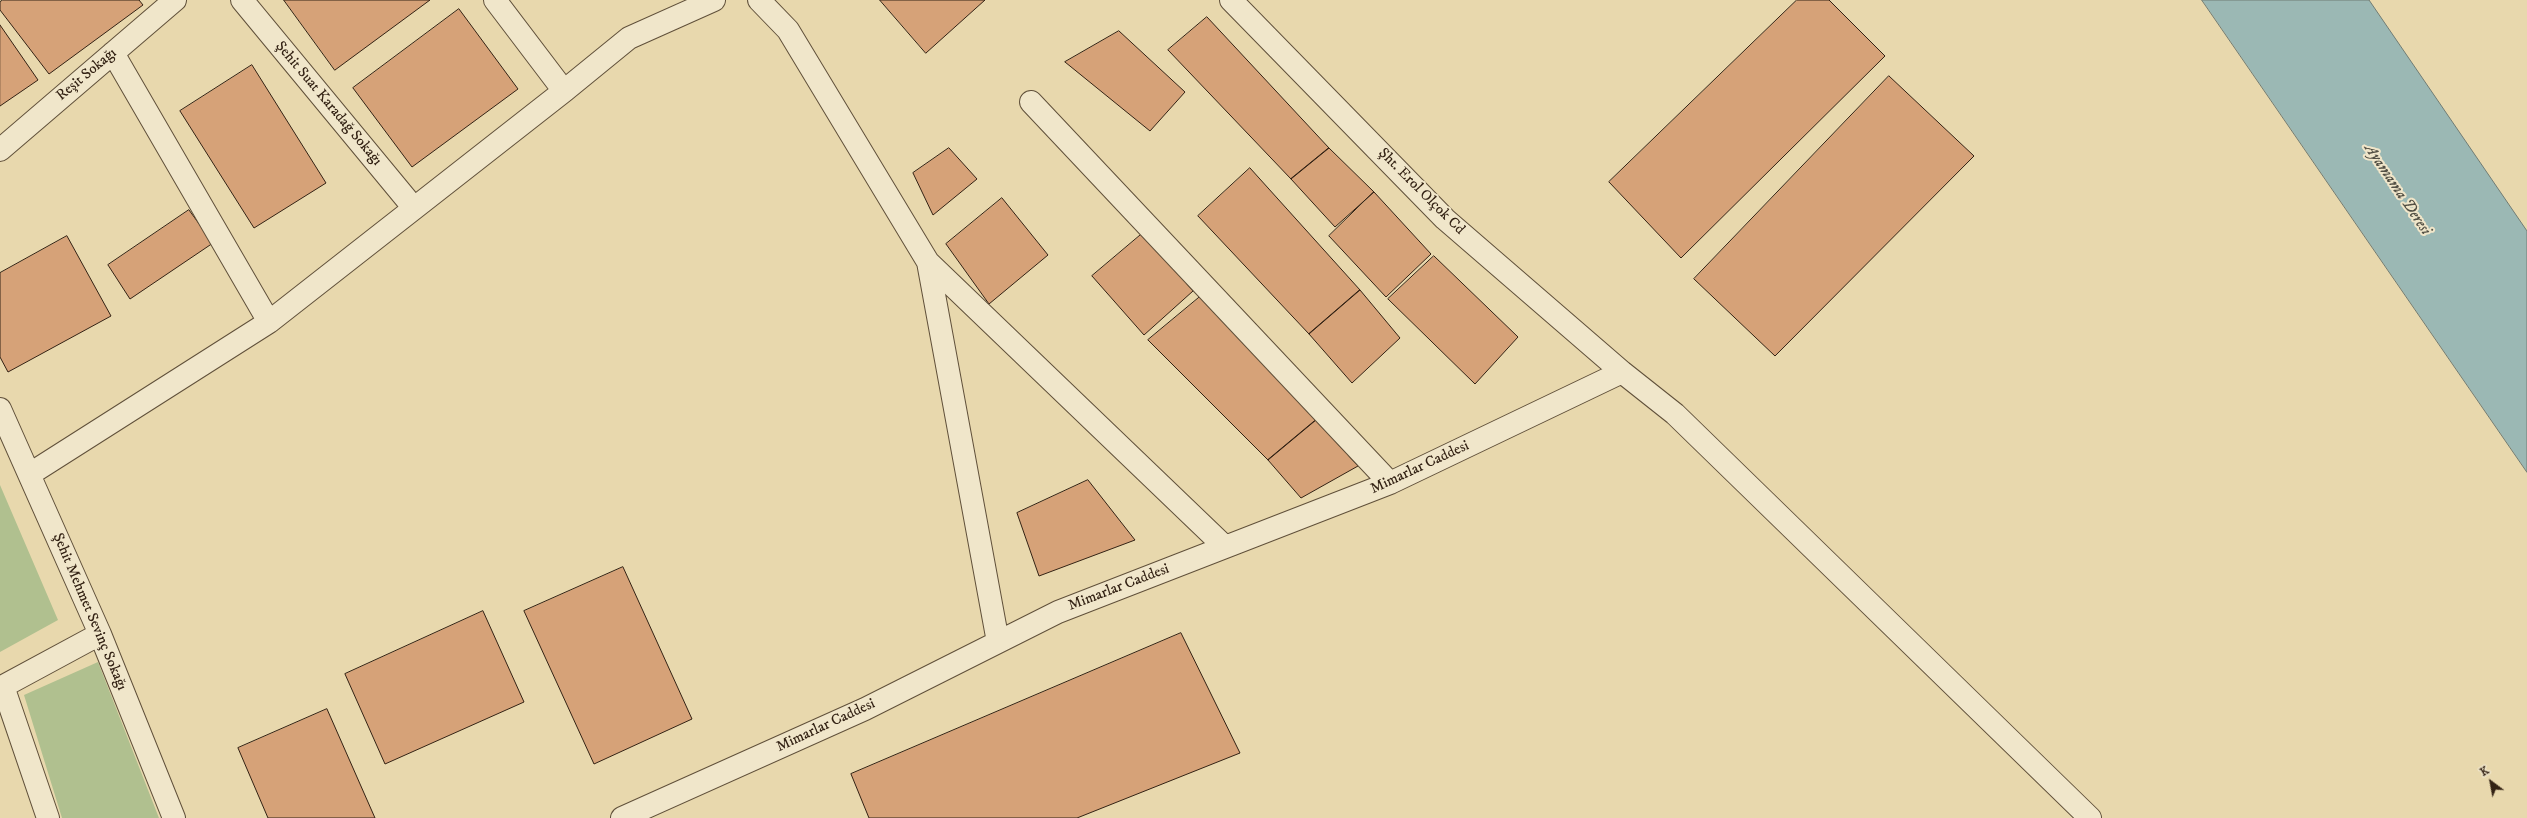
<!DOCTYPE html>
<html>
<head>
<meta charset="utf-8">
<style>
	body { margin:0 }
	#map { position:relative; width:2527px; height:818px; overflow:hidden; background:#e8d8ad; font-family:"IM FELL DW Pica",serif }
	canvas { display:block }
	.north { position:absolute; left:2471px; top:762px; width:40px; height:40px; -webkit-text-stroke:3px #f0e6ca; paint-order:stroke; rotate:328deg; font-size:11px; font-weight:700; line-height:16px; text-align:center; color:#332214 }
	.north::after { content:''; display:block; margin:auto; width:14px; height:18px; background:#332214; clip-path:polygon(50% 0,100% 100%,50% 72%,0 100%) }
</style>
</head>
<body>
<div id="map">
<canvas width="2527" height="818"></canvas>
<div class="north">K</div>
</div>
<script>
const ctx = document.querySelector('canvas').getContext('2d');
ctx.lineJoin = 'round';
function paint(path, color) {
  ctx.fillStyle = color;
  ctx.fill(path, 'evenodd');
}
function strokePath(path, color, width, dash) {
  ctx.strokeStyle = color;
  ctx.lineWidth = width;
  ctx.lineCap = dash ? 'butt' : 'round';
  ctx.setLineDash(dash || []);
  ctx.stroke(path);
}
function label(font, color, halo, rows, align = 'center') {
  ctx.font = font + ' "IM FELL DW Pica",serif';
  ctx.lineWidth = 4;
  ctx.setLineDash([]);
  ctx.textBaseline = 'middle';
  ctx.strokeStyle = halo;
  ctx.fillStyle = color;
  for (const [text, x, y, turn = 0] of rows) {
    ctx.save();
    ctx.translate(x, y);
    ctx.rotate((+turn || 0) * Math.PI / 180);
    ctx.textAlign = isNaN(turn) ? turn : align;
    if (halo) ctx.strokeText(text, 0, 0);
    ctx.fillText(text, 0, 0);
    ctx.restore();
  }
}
const green = new Path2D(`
	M0 485 58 620 0 652Z
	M98 662 159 818H62L24 695Z`);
const water = new Path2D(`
	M2202 0H2369L2527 231V472Z`);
const building = new Path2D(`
	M3 0H139L143 5 49 74 0 10V2Z
	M284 0H430L335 70Z
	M880 0H985L926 53Z
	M1797 0H1829L1885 56 1681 258 1609 182Z
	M459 9 518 89 412 167 353 88Z
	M1207 17 1329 148 1291 179 1168 50Z
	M0 25 38 80 0 106Z
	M1119 31 1185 92 1150 131 1065 62Z
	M252 65 326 183 254 228 180 111Z
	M1889 76 1974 156 1775 356 1694 279Z
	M949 148 977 179 933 215 913 173Z
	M1329 148 1374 192 1335 227 1291 179Z
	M1250 168 1360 290 1309 334 1198 216Z
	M1374 192 1431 254 1386 297 1329 236Z
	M1002 198 1048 255 989 304 946 244Z
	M189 210 213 243 130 299 108 265Z
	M1143 233 1193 291 1144 335 1092 276Z
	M67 236 111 316 8 372 0 357V273Z
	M1434 256 1518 337 1475 384 1388 299Z
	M1360 290 1400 338 1352 383 1309 334Z
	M1201 296 1316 420 1268 460 1148 340Z
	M1316 420 1358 466 1301 498 1268 460Z
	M1088 480 1135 540 1039 576 1017 513Z
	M623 567 692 719 594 764 524 611Z
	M483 611 524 702 385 764 345 674Z
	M1181 633 1240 753 1077 818H869L851 774Z
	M327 709 375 818H268L238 748Z`);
const minor = new Path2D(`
	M242 0 413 207
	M495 0 564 91
	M759 0 788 30 928 262 998 642
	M1231 0 1445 219 1622 372 1675 414 2090 818
	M113 53 269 322
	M1031 102 1390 483
	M0 150 175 0
	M928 262 1225 547
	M0 409 100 634 174 818
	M30 474 269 322 564 91 629 38 714 0
	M3 686 48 818
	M0 688 100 634
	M622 818 865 709 1058 612 1390 483 1622 372`);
const streetNames = [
	["Reşit Sokağı",87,75,-40],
	["Şehit Suat Karadağ Sokağı",328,104,50],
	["Şht. Erol Olçok Cd",1421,192,45],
	["Mimarlar Caddesi",1420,468,-25],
	["Mimarlar Caddesi",1119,588,-21],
	["Şehit Mehmet Sevinç Sokağı",89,612,67],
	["Mimarlar Caddesi",826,726,-25]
];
const waterNames = [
	["Ayamama Deresi",2397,190,56]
];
paint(green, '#b0c08f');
paint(water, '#9bb8b4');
strokePath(water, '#717c74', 1);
paint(building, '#d6a278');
strokePath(building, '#332214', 1);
strokePath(minor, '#60503a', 24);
strokePath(minor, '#f0e6ca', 22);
label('15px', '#332214', '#f0e6ca', streetNames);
label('italic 16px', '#524f44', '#f0e6ca', waterNames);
</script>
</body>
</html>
